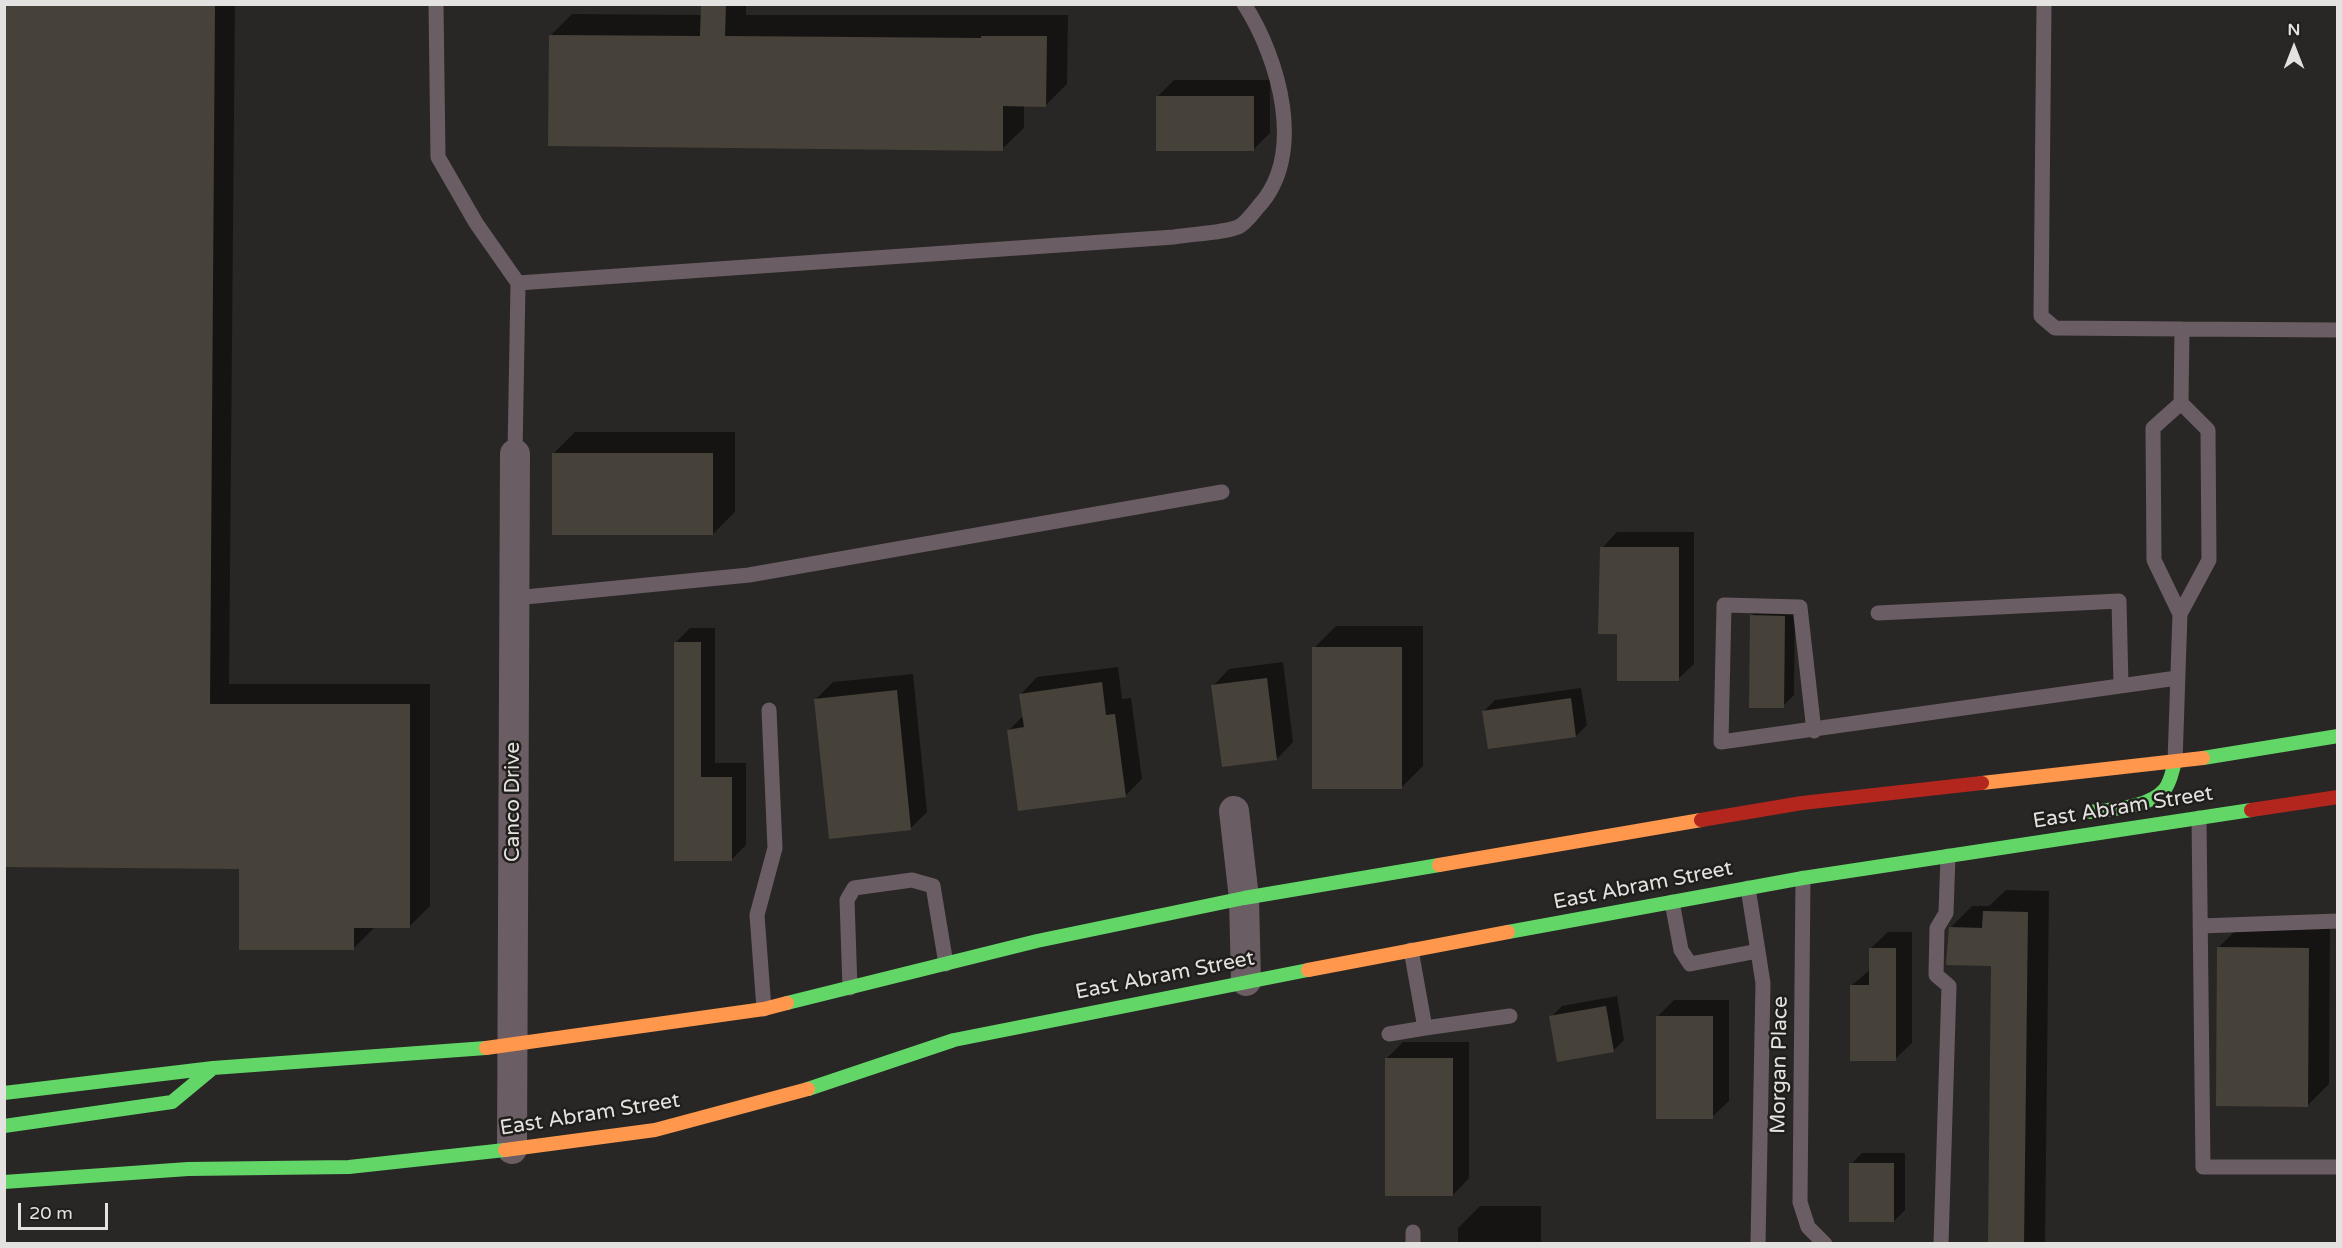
<!DOCTYPE html>
<html>
<head>
<meta charset="utf-8">
<style>
	body { margin:0 }
	#map { position:relative; width:2342px; height:1248px; overflow:hidden; background:#292725; font-family:"Varela Round",sans-serif }
	canvas { display:block }
	.frame { position:absolute; inset:0; border:6px solid #e4e2e0; pointer-events:none }
	.north { position:absolute; left:2264px; top:18px; width:60px; height:60px; -webkit-text-stroke:4px #201e1b; paint-order:stroke; rotate:0deg; font-size:16px; font-weight:700; line-height:24px; text-align:center; color:#e4e2e0 }
	.north::after { content:''; display:block; margin:auto; width:21px; height:27px; background:#e4e2e0; clip-path:polygon(50% 0,100% 100%,50% 72%,0 100%) }
	.scale { position:absolute; left:18px; top:1203px; width:90px; height:27px; box-sizing:border-box; border:3px solid #e4e2e0; border-top:0; padding-left:8px; font-size:18px; line-height:21px; white-space:nowrap; color:#e4e2e0; -webkit-text-stroke:4px #201e1b; paint-order:stroke }
</style>
</head>
<body>
<div id="map">
<canvas width="2342" height="1248"></canvas>
<div class="frame"></div>
<div class="north">N</div>
<div class="scale">20 m</div>
</div>
<script>
const ctx = document.querySelector('canvas').getContext('2d');
ctx.lineJoin = 'round';
function paint(path, color) {
  ctx.fillStyle = color;
  ctx.fill(path, 'evenodd');
}
function strokePath(path, color, width, dash) {
  ctx.strokeStyle = color;
  ctx.lineWidth = width;
  ctx.lineCap = dash ? 'butt' : 'round';
  ctx.setLineDash(dash || []);
  ctx.stroke(path);
}
function label(font, color, halo, rows, align = 'center') {
  ctx.font = font + ' "Varela Round",sans-serif';
  ctx.lineWidth = 5;
  ctx.setLineDash([]);
  ctx.textBaseline = 'middle';
  ctx.strokeStyle = halo;
  ctx.fillStyle = color;
  for (const [text, x, y, turn = 0] of rows) {
    ctx.save();
    ctx.translate(x, y);
    ctx.rotate((+turn || 0) * Math.PI / 180);
    ctx.textAlign = isNaN(turn) ? turn : align;
    if (halo) ctx.strokeText(text, 0, 0);
    ctx.fillText(text, 0, 0);
    ctx.restore();
  }
}
const shadow = new Path2D(`
	M4 4H235L229 684H430V906L409 927 374 928 354 948 241 867Z
	M702 4H746V15H1068L1067 84 1046 105H1024V128L1002 149 551 35 572 14 702 15Z
	M1174 80H1270V133L1253 150 1157 97Z
	M575 432H735V512L713 534 554 453Z
	M1617 532H1694V664L1678 679 1618 633 1602 548Z
	M1762 605 1795 606 1794 695 1783 706 1751 616Z
	M1336 626H1423V766L1401 788 1314 648Z
	M690 628H715V763H746V845L732 859H675V643Z
	M1283 662 1293 742 1277 759 1213 686 1229 669Z
	M1118 667 1122 699 1131 698 1142 779 1126 795 1009 730 1024 715 1021 694 1037 677Z
	M913 674 927 812 910 829 816 699 833 682Z
	M1581 688 1587 725 1576 736 1484 711 1495 700Z
	M2006 890 2049 891 2045 1244H1989L1993 965 1947 964 1950 928 1972 906H1989Z
	M2240 926 2330 927 2329 1084 2307 1106 2218 948Z
	M1888 932H1912V1043L1895 1059 1852 985 1871 969V948Z
	M1617 996 1624 1040 1613 1051 1551 1017 1562 1006Z
	M1674 1000H1729V1101L1712 1117 1658 1016Z
	M1403 1042H1469V1178L1453 1195 1387 1058Z
	M1862 1153H1905V1210L1894 1221 1851 1164Z
	M1480 1206H1541V1244H1458V1228Z`);
const building = new Path2D(`
	M4 4H215L210 704H410V928H354V950H239V869L4 867Z
	M701 4H726L725 36 981 38V36H1047L1046 107 1003 106V151L548 146 549 35 700 36Z
	M1156 96H1254V151H1156Z
	M552 453H713V535H552Z
	M1600 547H1679V681H1617V634H1598Z
	M1750 615 1785 616 1784 708H1749Z
	M674 642H701V777H732V861H674Z
	M1312 647H1402V789H1312Z
	M1267 678 1277 760 1222 767 1211 685Z
	M1102 682 1106 715 1115 714 1126 797 1018 811 1007 730 1024 727 1019 694Z
	M897 690 911 830 829 839 814 699Z
	M1571 698 1576 737 1488 749 1482 711Z
	M1983 911 2028 912 2024 1244H1988L1991 966 1946 965 1949 927 1982 928Z
	M2217 947 2309 948 2308 1107 2216 1106Z
	M1869 948H1896V1061H1850V985H1869Z
	M1606 1006 1614 1052 1557 1062 1549 1016Z
	M1656 1016H1713V1119H1656Z
	M1385 1058H1453V1196H1385Z
	M1849 1163H1894V1222H1849Z`);
const lane = new Path2D(`
	M436 4 438 157 476 223 518 283 515 454
	M2044 4 2041 316 2055 328 2182 329 2181 403 2208 430 2209 560 2180 614 2175 762
	M518 283 1174 237C1192 234 1223 233 1238 227 1245 224 1253 213 1258 207 1307 155 1279 58 1244 4
	M2182 329 2338 330
	M515 598 749 575 1222 492
	M1878 613 2119 601 2121 686
	M2180 614 2154 560 2153 428 2181 403
	M1814 731 1800 607 1724 605 1721 742 2177 678
	M2199 818 2203 1167H2338
	M1803 878 1800 1202 1808 1227 1825 1244
	M1748 888 1763 983 1758 1244
	M1672 902 1681 950 1690 964 1758 951
	M2200 926 2338 921
	M1411 950 1425 1028 1510 1016
	M850 988 847 900 854 888 912 880 933 886 946 964
	M764 1009 757 915 775 848 769 710
	M1389 1034 1425 1028
	M1413 1244V1232
	M1941 1244 1949 986 1936 975 1937 928 1946 913 1948 856`);
const street = new Path2D(`
	M1234 811 1244 898 1246 981
	M512 1149 515 454`);
const fast = new Path2D(`
	M2203 758 2338 736
	M2090 812C2113 809 2149 808 2165 789 2171 781 2172 771 2175 762
	M1508 932 1803 878 2251 810
	M787 1003 1037 941 1244 898 1439 865
	M808 1089 954 1040 1308 970
	M4 1093 213 1068 486 1048
	M4 1126 172 1102 213 1068
	M4 1182 188 1169 349 1167 505 1150`);
const slow = new Path2D(`
	M1982 783 2203 758
	M1439 865 1701 820
	M1308 970 1508 932
	M486 1048 764 1009 787 1003
	M505 1150 655 1130 808 1089`);
const jam = new Path2D(`
	M2251 810 2338 797
	M1701 820 1802 803 1982 783`);
const streetNames = [
	["Canco Drive",513,802,-90],
	["East Abram Street",2123,808,-9],
	["East Abram Street",1643,886,-11],
	["East Abram Street",1165,976,-11],
	["Morgan Place",1780,1065,-89],
	["East Abram Street",590,1115,-9]
];
paint(shadow, '#0007');
paint(building, '#474239');
strokePath(lane, '#6b5d64', 15);
strokePath(street, '#6b5d64', 30);
strokePath(fast, '#63d668', 14);
strokePath(slow, '#ff974d', 14);
strokePath(jam, '#b3261e', 14);
label('21px', '#e4e2e0', '#201e1b', streetNames);
</script>
</body>
</html>
